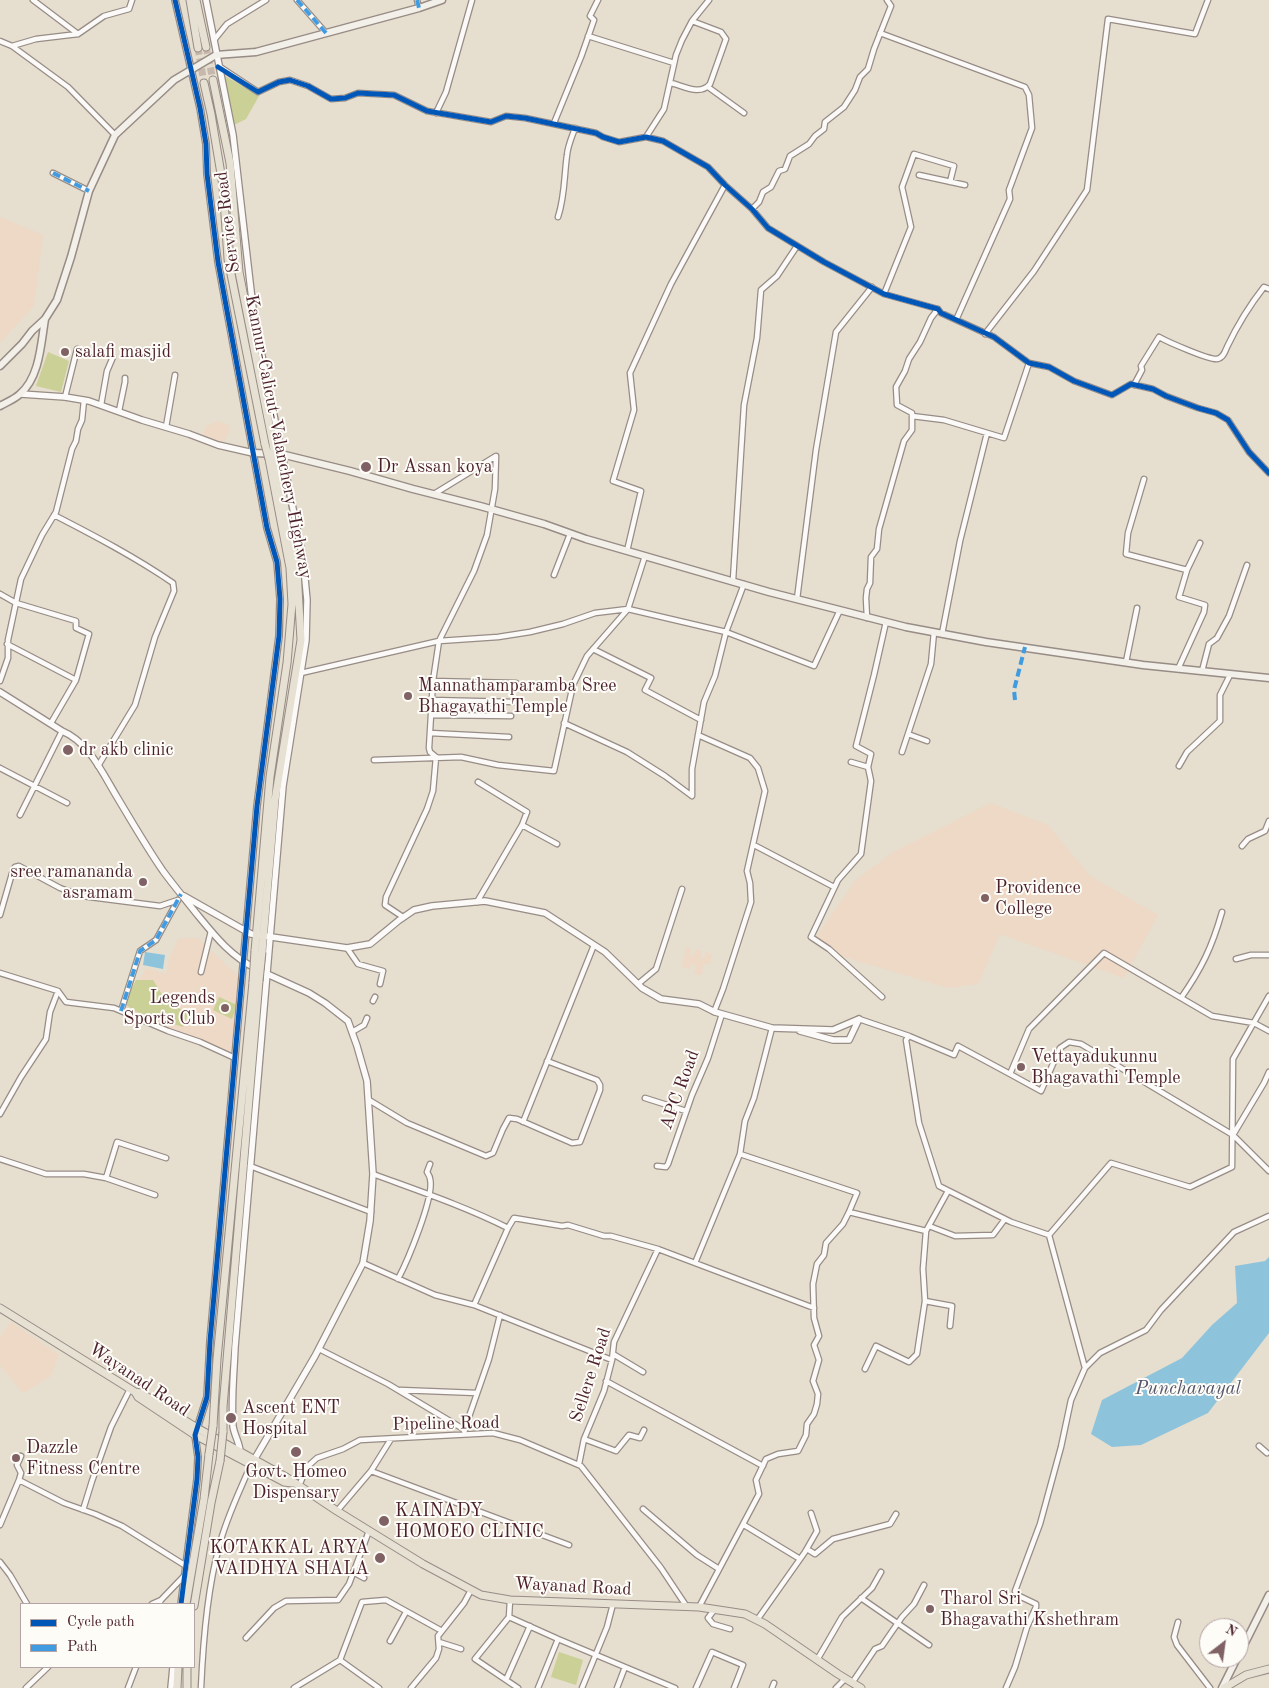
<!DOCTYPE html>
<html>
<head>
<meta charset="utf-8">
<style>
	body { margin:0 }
	#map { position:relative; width:1269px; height:1688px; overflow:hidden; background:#e6dece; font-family:"Old Standard TT",serif }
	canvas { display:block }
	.legend { position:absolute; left:20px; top:1603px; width:175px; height:65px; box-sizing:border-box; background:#fdfcf7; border:1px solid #b5a4a5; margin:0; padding:6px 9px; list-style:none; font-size:15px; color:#4a1f2b }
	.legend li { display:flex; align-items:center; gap:10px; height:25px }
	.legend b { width:25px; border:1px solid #b5a4a5 }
	.north { position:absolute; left:1199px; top:1618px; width:50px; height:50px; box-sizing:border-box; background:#fdfcf7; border:1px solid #b5a4a5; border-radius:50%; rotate:30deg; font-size:14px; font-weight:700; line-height:20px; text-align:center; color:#4a1f2b }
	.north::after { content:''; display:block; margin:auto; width:18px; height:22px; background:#816264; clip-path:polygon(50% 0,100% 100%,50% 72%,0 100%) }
</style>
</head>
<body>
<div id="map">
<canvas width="1269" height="1688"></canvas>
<ul class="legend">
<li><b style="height:6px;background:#0057b8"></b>Cycle path</li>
<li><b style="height:6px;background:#409be1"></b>Path</li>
</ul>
<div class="north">N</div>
</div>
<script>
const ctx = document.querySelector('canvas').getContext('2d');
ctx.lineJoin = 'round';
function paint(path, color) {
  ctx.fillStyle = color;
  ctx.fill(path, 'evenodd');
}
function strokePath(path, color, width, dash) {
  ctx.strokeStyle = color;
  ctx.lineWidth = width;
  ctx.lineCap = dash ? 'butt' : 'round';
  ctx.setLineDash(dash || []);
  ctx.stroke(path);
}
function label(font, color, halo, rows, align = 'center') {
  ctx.font = font + ' "Old Standard TT",serif';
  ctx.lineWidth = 4;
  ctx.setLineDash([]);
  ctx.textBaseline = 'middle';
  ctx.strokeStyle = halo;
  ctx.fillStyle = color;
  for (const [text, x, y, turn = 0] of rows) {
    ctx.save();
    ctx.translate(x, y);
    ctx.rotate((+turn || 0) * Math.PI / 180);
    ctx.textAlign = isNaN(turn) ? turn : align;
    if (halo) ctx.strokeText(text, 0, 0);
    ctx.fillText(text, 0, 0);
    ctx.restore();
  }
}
const built = new Path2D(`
	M0 217 43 235 34 306 0 343Z
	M218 421 230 426V430L223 445 203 438 205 427Z
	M990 803 1048 825 1090 876 1158 915 1124 978 1000 934 978 984 948 988 841 956 816 937 856 880 892 853Z
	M198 938 243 981 237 1021 229 1054 123 1011 146 968 166 974 170 958 178 939Z
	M686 947 691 949 690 956 692 957 693 954H695L696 950 702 951 700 959 705 957 706 952 712 954 710 964H703L702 975 694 974 696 965 691 964 690 969 682 967Z
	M11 1322 59 1355 51 1376 23 1393 0 1365V1337Z`);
const green = new Path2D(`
	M225 76 259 96 246 119 232 126 221 81Z
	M48 352 69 361 61 392 36 386Z
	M136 980H153L168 1004 189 1012 183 1027 134 1011 124 1003Z
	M219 997 237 1005 232 1019 213 1010Z
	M559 1652 583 1660 576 1685 551 1677Z`);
const water = new Path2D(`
	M145 952 165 955 163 969 143 965Z
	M1269 1257V1333L1208 1413 1141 1445 1112 1447 1091 1434 1102 1400 1182 1358 1212 1325 1237 1303 1235 1266 1265 1261Z`);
const trunkTunnel = new Path2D(`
	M206 47 213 80
	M198 48 204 83`);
const minor = new Path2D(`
	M33 0 78 34
	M297 0 326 33
	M417 0 419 8
	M880 33 1025 87 1029 95 1032 128 1009 190 1010 199 956 320
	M588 36 674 63
	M214 40 227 24 266 0
	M0 41 12 46 68 87 115 135
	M12 46 36 39 78 34 104 16 129 9 132 0
	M220 67 258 92 279 82 290 80 308 86 331 99 345 98 358 93 394 95 427 111 491 122 506 116 525 118 596 133 603 137 619 142 646 137 663 141 708 167 725 185 752 209 768 228 824 262 884 294 938 309 941 313 994 337 1029 363 1049 367 1074 381 1112 395 1131 384 1153 389 1166 396 1198 408 1216 413 1228 420 1249 452 1269 473
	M671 83C684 86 700 96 710 84L726 39 721 32 692 21
	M708 87 744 113
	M436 113 446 92 472 0
	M554 123 581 57 594 20 590 16 598 0
	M646 137 664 109 676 55 682 40 692 21 709 0
	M53 173 89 191
	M919 175 965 185
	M752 209 759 202 763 192 771 187 779 171 785 169 790 156 809 144 815 136 824 129 825 122 844 107 855 90 860 77 868 69 874 49 891 6 887 0
	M558 217C565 196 564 176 567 155 568 145 572 137 575 128
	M884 294 911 227 902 187 914 154 954 166 950 182
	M985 334 1034 271 1087 190 1108 19 1195 34 1208 0
	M1134 385 1142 370 1141 366 1159 337C1168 342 1209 360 1217 359 1223 358 1225 352 1227 347 1237 326 1249 306 1264 287L1269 289
	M65 397 77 349
	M101 405 107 371 113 357 106 353
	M119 411 125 382V378
	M912 416 944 420 1004 438 1029 363
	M166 427 175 375
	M1144 479 1128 533 1126 554 1187 570
	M54 515C95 536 135 557 173 583L174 591 155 637 135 705 98 766
	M627 551 641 491 613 481 634 410 630 373 671 284 725 185
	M554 575 570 534
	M733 580 744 405 757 338 761 290 777 276 797 246
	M0 594 16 603 76 621V628L89 634 76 680
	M797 599 816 450 836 332 872 287
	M867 618 866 598 867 589 870 583 871 557 877 549 879 529 904 441 912 430V413L897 405 896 387 905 371 909 359 920 342 931 318 938 309
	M942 634 960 541 987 433
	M7 644 76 680 51 723
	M593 649 651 678 645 690 701 720
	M1126 662 1137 608
	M1178 669 1204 612 1205 605 1179 597 1187 570 1200 543
	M1202 671 1209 644 1217 638 1229 616 1247 565
	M301 673 439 641 474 571 487 535 495 489 496 456 434 494
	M0 681 8 658V640L21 579 42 535 56 512 72 449 76 441 78 429 82 420 84 400
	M433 681 439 641 498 637 530 632 563 624 595 613 628 609 645 556
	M432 700 514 702
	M431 715 511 716
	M564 723 627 752 665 776 692 796V769L704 702 715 676 726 632 814 666 840 610
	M430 733 509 737
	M908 734 927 741
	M698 735 750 758 758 768 765 791 747 871 750 883 751 902 723 989 714 1012
	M902 752 931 664 934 632
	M374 760 461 757 498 765 554 771 573 685 587 656 628 609 726 632 744 584
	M851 762 868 767
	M1179 766 1187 752 1220 721V695L1230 675
	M0 768 67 803
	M478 782 527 812 522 825
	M20 815 62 731
	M754 845 834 887
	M1242 846 1248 839 1265 831 1269 821
	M477 902 522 825 557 844
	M0 915 13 870 15 867 19 866 60 888 82 896 160 906 178 900
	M403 917 385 905 386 897 427 809 433 791 436 757 430 752 429 748 433 681 516 683
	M347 948 358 964 383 971 380 984
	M1236 959 1251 955H1269
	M201 972 211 931
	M0 973 58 991 66 1002 114 1008 168 1031 200 1042 235 1058
	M638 984 656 969 682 889
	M882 997 829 949 811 937 838 880 861 854 871 781 868 767 871 754 856 746 874 675 886 622
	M1181 998C1202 968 1212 947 1222 912
	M373 1001 375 997
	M121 1011 140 951 156 940 178 900
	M859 1019 909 1036
	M352 1032 364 1025 367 1018
	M1010 1074 1041 1091 1060 1048 1069 1042 1081 1044 1233 1135 1264 1083 1269 1072
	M645 1098 686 1111
	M369 1100 407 1123 486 1156 493 1153 503 1129 509 1118 517 1119 572 1143 580 1142 600 1090V1085L597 1080 547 1061
	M0 1114 21 1077 46 1039 50 1012 58 991
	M523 1122 594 945
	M1233 1135 1269 1171
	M0 1159 46 1174H84L106 1178 155 1195
	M250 1166 371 1212
	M657 1166 666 1167 668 1164 692 1095 708 1058 722 1014
	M373 1174C419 1191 464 1206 508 1228
	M106 1178 117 1142 166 1158
	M849 1212 926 1231
	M929 1226 955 1236 993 1235 1005 1219
	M1049 1235 1011 1222 939 1186 919 1123 906 1040 909 1036 954 1055 958 1046 1010 1074 1029 1029 1104 953 1212 1016 1254 1023 1269 1031
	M363 1263 435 1295 474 1305 612 1360
	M695 1263 740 1154 745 1121 754 1098 772 1028
	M398 1279C407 1262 435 1196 430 1179 430 1176 428 1174 427 1172L430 1164
	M925 1301 923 1269 926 1231 948 1191
	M474 1305 508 1228 514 1218 562 1226 568 1225 604 1236H611L658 1249
	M319 1349 388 1384 465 1430
	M613 1354 643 1372
	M1085 1368 1049 1235 1111 1163 1190 1187 1232 1167 1233 1059 1269 996
	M865 1369 876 1346 909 1362 917 1354 925 1301 952 1306 950 1326
	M606 1381 763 1466
	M400 1390 477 1393
	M464 1431 489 1359 500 1315
	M584 1439 616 1451 629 1435 640 1438 644 1430
	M1259 1446 1267 1453
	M579 1464 584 1439 604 1391 612 1360 614 1342 658 1249 814 1308
	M371 1471 569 1545
	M19 1480 21 1473 17 1465 21 1456
	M299 1486 307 1467 317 1458 343 1449 360 1440 493 1433 520 1440 581 1466 661 1568 687 1607
	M643 1509 697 1555 719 1569
	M83 1510 92 1481 111 1427 130 1389
	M337 1511 371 1471 391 1439
	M0 1525 19 1480 64 1503 95 1514 122 1526 186 1566
	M744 1525 800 1559
	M807 1549 815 1554 833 1539 890 1524 896 1514
	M0 1562 10 1575 27 1604
	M353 1572 364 1578
	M861 1598 929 1645
	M510 1600 509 1617 558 1639 675 1688
	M152 1604 161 1600
	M159 1604 161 1600 184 1576
	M699 1607 759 1494 756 1480 766 1459 778 1454 798 1451 806 1435 807 1424 814 1414 817 1404 818 1394 813 1381 819 1360 814 1345 819 1336 814 1318 813 1284 817 1264 824 1255 826 1243 843 1224 849 1212 857 1193 740 1154
	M715 1609 708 1618 713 1624 730 1629
	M509 1617 475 1659 518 1688
	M757 1620 805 1552 817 1531 811 1513
	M1178 1622 1174 1637 1177 1645 1210 1688
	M246 1638 274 1608 286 1601 338 1600 349 1584 369 1531
	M390 1641 406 1612
	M439 1642 461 1649
	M340 1660 379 1688
	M817 1660 842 1617 872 1588 881 1572
	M506 1680 530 1626
	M852 1683 875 1649 882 1646 902 1617 914 1604 924 1585
	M26 1688 48 1667
	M128 1688 136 1667
	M201 1688C203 1643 207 1590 219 1547 226 1518 240 1491 251 1464
	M294 1688 340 1660 362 1602 386 1600 442 1631
	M411 1688 436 1658 439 1649 438 1636 464 1603 471 1590
	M538 1688 558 1639
	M582 1688 607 1627 613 1604
	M617 1688 625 1667
	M696 1688 712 1652 743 1665 734 1688
	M772 1688 774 1683
	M836 1688 845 1679
	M1006 1688 1015 1667 1027 1627 1036 1607V1604L1017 1595 1015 1591 1040 1524 1061 1447 1071 1400 1085 1368 1100 1353 1146 1330 1161 1310 1234 1232 1269 1216`);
const tertiary = new Path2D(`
	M175 0 200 108 206 144 207 174 218 262 267 528 277 562 280 599 279 636 257 806 210 1341 207 1397 195 1435 198 1457 197 1479 181 1604
	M206 0 233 135 254 317 303 558 307 600 306 640 283 786 235 1347C234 1373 231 1400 233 1426 234 1435 240 1443 240 1452
	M21 394 65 397 89 401 142 420 189 434 218 445 253 453
	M0 692 62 731C89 742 103 774 117 797 132 822 147 848 163 871 174 886 185 899 196 913 214 935 231 957 257 969
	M184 896 251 934 347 948 370 944 398 921 414 910 432 906 485 901 545 913 605 952 642 988 661 999 699 1004 715 1012 772 1028 833 1030 859 1019
	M800 1031 833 1040H849L859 1019
	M254 1460 315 1356 363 1263 370 1221 373 1174 367 1081 357 1046 348 1021 325 1003 309 993 265 973
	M171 1688 173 1667`);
const secondary = new Path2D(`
	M0 366 22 344 32 331 45 319 57 300 71 257 89 191 115 135 174 80 216 55 256 52 419 8 442 0
	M0 406C7 402 15 399 20 394 40 377 41 343 45 319
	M253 453 281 454 350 471 413 489 480 506 544 524 586 539 769 592 906 627 986 642 1143 665 1269 678
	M1239 1655 1269 1595
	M1222 1688 1237 1658`);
const primary = new Path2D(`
	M0 1308 135 1392 138 1397 195 1435
	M135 1392 141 1393 197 1428`);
const trunk = new Path2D(`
	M190 0 198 48
	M196 0 206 47
	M213 80 230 163 239 272 273 444
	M204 83 211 114 223 186 228 259 265 444
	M255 951 270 777 287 663 292 604 290 568 269 459
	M262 952 275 800 301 640 297 570 275 457
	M213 1426 217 1359 253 982
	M197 1428 286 1477 337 1511 423 1564 481 1595 510 1600 699 1607 745 1614 765 1624 838 1674 861 1688
	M223 1432V1407L259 981
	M195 1435 284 1482 292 1483
	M186 1604 204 1499 209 1454
	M194 1606 211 1503 220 1461
	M177 1688 178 1667
	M187 1688V1667
	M1224 1688 1246 1675 1269 1669`);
const trunkBridge = new Path2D(`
	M265 444 269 459
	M273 444 275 457
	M259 981 262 952
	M253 982 255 951
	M209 1454 213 1426
	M220 1461 223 1432`);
const quiet = new Path2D(`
	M297 0 326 33
	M417 0 419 8
	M53 173 89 191
	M1015 700 1014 690 1025 647
	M121 1011 140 951 156 940 181 894`);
const cycleway = new Path2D(`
	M175 0 200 108 206 144 207 174 218 262 267 528 277 562 280 599 279 636 257 806 210 1341 207 1397 195 1435 198 1457 197 1479 181 1604
	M218 67 258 92 279 82 290 80 308 86 331 99 345 98 358 93 394 95 427 111 491 122 506 116 525 118 596 133 603 137 619 142 646 137 663 141 708 167 725 185 752 209 768 228 824 262 884 294 938 309 941 313 994 337 1029 363 1049 367 1074 381 1112 395 1131 384 1153 389 1166 396 1198 408 1216 413 1228 420 1249 452 1269 473`);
const markers = [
	[65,352,5,"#816264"],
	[366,467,6,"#816264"],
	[408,696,5,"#816264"],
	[68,750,6,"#816264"],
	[143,882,5,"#816264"],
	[985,898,5,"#816264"],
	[225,1008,5,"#816264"],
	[1021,1067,5,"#816264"],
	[231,1418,6,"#816264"],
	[296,1452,6,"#816264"],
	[16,1458,5,"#816264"],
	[384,1521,6,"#816264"],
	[380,1558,6,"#816264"],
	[930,1609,5,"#816264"]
];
const streetNames = [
	["Service Road",228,222,-97],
	["Kannur-Calicut-Valanchery Highway",278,437,79],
	["APC Road",680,1090,-70],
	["Sellere Road",591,1375,-72],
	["Wayanad Road",139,1380,34],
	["Pipeline Road",446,1424,-1],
	["Wayanad Road",573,1587,3]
];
const poiNames = [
	["salafi masjid",75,352],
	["Dr Assan koya",377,467],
	["Mannathamparamba Sree",418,686],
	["Bhagavathi Temple",418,707],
	["dr akb clinic",79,750],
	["sree ramananda",133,872,"right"],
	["asramam",133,893,"right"],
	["Providence",995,888],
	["College",995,909],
	["Legends",215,998,"right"],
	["Sports Club",215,1019,"right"],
	["Vettayadukunnu",1031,1057],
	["Bhagavathi Temple",1031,1078],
	["Ascent ENT",242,1408],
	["Hospital",242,1429],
	["Dazzle",26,1448],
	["Fitness Centre",26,1469],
	["Govt. Homeo",296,1472,"center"],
	["Dispensary",296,1493,"center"],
	["KAINADY",395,1511],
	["HOMOEO CLINIC",395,1532],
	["KOTAKKAL ARYA",369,1548,"right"],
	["VAIDHYA SHALA",369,1569,"right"],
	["Tharol Sri",940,1599],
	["Bhagavathi Kshethram",940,1620]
];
const waterNames = [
	["Punchavayal",1188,1389]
];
paint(built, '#eed8c6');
paint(green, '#cad096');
paint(water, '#8dc4dc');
strokePath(trunkTunnel, '#c7b8ad', 7, [7, 3.5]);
strokePath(minor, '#978c86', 7);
strokePath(tertiary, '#978c86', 8);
strokePath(secondary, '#978c86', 9);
strokePath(primary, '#978c86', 9);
strokePath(trunk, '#978c86', 9);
strokePath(minor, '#fbfaf8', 4.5);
strokePath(tertiary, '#fbfaf8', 5.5);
strokePath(secondary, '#f3f0e9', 6);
strokePath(primary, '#e6e1d3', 7);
strokePath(trunk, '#e6e1d3', 7);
strokePath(trunkBridge, '#978c86', 9, []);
strokePath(trunkBridge, '#e6e1d3', 7);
strokePath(quiet, '#409be1', 4, [8, 4]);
strokePath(cycleway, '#0057b8', 5);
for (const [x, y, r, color] of markers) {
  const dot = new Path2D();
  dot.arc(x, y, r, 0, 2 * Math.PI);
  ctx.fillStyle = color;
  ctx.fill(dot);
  strokePath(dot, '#fdfcf7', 2);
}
label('18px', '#4a1f2b', '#fdfcf7', streetNames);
label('18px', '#4a1f2b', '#fdfcf7', poiNames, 'left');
label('italic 19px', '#54556b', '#fdfcf7', waterNames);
</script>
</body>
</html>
